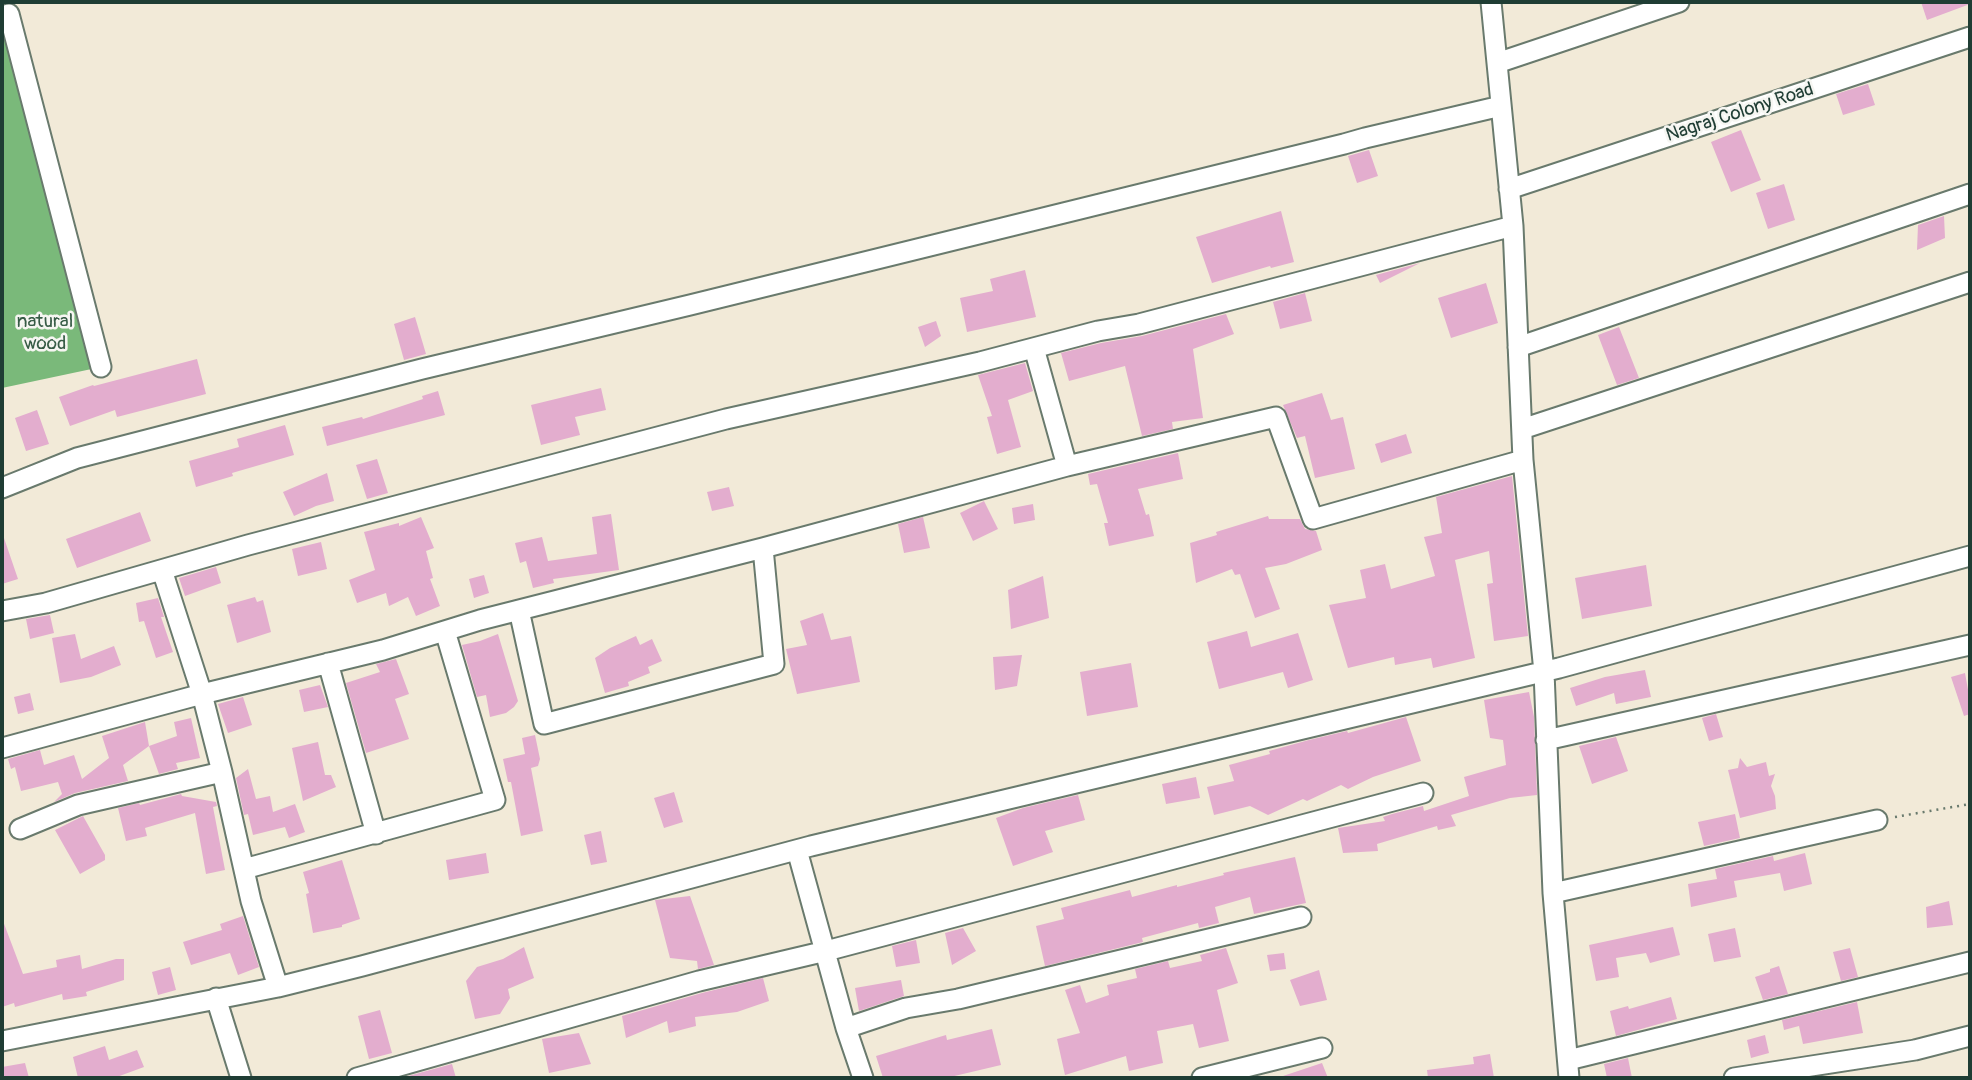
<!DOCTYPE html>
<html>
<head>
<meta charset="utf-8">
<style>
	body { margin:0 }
	#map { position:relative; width:1972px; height:1080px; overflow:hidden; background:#f2ead8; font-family:Pangolin,sans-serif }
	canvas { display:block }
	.frame { position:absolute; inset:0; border:4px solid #1f3d34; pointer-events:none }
</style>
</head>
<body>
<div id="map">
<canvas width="1972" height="1080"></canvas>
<div class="frame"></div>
</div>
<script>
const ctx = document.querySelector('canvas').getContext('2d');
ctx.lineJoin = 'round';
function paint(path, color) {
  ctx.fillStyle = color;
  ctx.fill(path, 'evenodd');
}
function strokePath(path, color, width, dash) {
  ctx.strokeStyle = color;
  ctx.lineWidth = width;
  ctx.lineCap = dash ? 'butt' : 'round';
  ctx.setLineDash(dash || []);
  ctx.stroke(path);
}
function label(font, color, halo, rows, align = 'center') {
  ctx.font = font + ' Pangolin,sans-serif';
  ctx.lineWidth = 5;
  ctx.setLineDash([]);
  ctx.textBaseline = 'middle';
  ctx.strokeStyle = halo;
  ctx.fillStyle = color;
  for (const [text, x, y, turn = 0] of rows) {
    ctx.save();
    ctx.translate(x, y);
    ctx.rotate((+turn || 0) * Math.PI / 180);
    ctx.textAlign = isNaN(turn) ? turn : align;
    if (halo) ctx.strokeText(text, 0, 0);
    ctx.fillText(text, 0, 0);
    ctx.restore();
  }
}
const forest = new Path2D(`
	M2 29H3L101 367 2 388Z`);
const building = new Path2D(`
	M1921 2H1970V4L1927 20Z
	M1868 84 1875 105 1843 115 1836 94Z
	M1741 130 1761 180 1731 192 1711 142Z
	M1369 150 1378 176 1357 183 1348 156Z
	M1784 184 1795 220 1768 229 1756 193Z
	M1281 211 1294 262 1271 268 1270 266 1212 283 1196 237Z
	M1944 216 1945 238 1917 250 1918 225Z
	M1420 263 1380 283 1376 275Z
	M1025 270 1036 317 967 332 960 298 993 291 990 279Z
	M1486 283 1498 323 1451 338 1438 298Z
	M1305 293 1312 321 1280 329 1273 302Z
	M1226 314 1234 334 1193 349 1203 418 1172 422 1173 429 1142 436 1125 366 1069 381 1061 353 1101 343 1142 336Z
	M415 317 426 354 404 360 394 324Z
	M936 321 941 336 925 347 918 327Z
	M1619 327 1639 378 1617 385 1598 335Z
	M197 359 206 394 117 417 115 410 70 426 59 397 93 385 94 386Z
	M1025 363 1033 391 1008 400 1021 447 997 454 987 417 992 416 978 375Z
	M601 388 606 410 575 417 580 435 541 445 531 405Z
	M438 391 445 415 327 446 322 427 362 417 363 419 423 399 422 396Z
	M1322 393 1331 420 1343 417 1355 469 1315 478 1305 436 1297 438 1283 405Z
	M37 410 49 444 26 451 15 418Z
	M285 425 294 455 232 473 233 476 196 487 189 461 239 447 237 439Z
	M1406 434 1412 453 1381 463 1375 444Z
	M1178 453 1183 479 1138 489 1146 515 1149 514 1154 536 1109 546 1104 523H1108L1097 484 1090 485 1088 474Z
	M377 459 388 493 367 499 356 465Z
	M327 473 334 501 316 506 294 516 283 492Z
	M1512 476 1528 636 1494 641 1487 584 1493 583 1489 551 1455 560 1475 658 1433 668 1431 658 1395 665 1394 657 1348 668 1329 605 1366 598 1360 570 1385 564 1391 589 1435 576 1424 537 1442 533 1436 497Z
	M729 487 734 506 712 511 707 492Z
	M984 501 998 529 973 541 960 513Z
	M1033 504 1035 520 1014 524 1012 508Z
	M140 512 151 541 77 568 66 539Z
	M611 514 619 570 553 579 554 583 533 588 526 561 520 563 515 543 542 537 548 561 597 554 592 517Z
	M1268 516 1269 519H1300L1305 529 1316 531 1322 550 1286 564 1265 568 1280 609 1255 618 1240 574 1235 575 1232 569 1196 583 1190 543 1217 535 1216 532Z
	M421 517 434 548 426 551 433 578 430 579 440 606 416 616 408 597 389 606 386 593 357 603 349 580 375 570 364 532 399 523V526Z
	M923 517 930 548 904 553 898 524Z
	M4 538 18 579 2 584V539Z
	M321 542 327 569 298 576 292 549Z
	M1646 565 1652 606 1582 619 1575 578Z
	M216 567 221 583 185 596 179 578Z
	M484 575 489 593 474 598 469 579Z
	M1043 576 1049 618 1011 629 1008 590Z
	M255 597 257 602 263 600 271 632 237 643 227 605Z
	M158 598 164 617H161L173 652 156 658 144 621 139 622 136 603Z
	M823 613 831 640 851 636 860 682 797 694 786 649 807 645 800 621Z
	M50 615 54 633 30 639 26 619Z
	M1247 631 1251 647 1298 633 1313 680 1288 688 1283 672 1219 689 1207 642Z
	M75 634 81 659 114 646 121 665 91 677 60 683 52 638Z
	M498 634 518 701 514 707 506 713 490 717 486 695 477 697 462 645 480 641Z
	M636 636 640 645 652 639 662 661 648 667 650 673 628 682 629 686 605 693 595 658 610 648Z
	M1022 655 1017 686 995 690 993 657Z
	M396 659 409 694 395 699 409 739 366 753 346 683 380 672 376 664Z
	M1131 663 1138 707 1087 716 1080 672Z
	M1645 670 1651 697 1616 704 1614 693 1576 706 1570 688 1605 677Z
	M1965 673 1970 701V714L1964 716 1951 677Z
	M320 685 328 707 304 712 299 690Z
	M1529 692 1534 717 1537 795 1510 798 1451 815 1456 826 1438 830 1437 826 1377 844 1378 851 1343 853 1338 828 1385 821 1383 817 1392 814 1423 806 1424 811 1469 796 1464 777 1506 765 1503 740 1490 738 1484 700Z
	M30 693 34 710 18 714 14 697Z
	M243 697 252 725 228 733 218 704Z
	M1716 714 1723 737 1709 741 1702 718Z
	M1406 717 1421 761 1373 777 1348 789 1341 785 1307 801 1303 799 1268 815 1250 806 1214 815 1207 787 1234 781 1229 765 1270 754 1269 751 1309 740 1347 731 1348 733Z
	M191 718 200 758 176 763 178 769 159 774 149 746 177 736 174 722Z
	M145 722 149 746 123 765 128 781 75 793 54 802 62 794 58 782 21 791 15 767 11 769 8 759 40 750 44 765 74 755 82 779 109 758 102 736Z
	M535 735 540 759 538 766 531 768 543 831 521 836 511 782H508L503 759 525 754 522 738Z
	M1616 737 1628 771 1592 784 1579 746Z
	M318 742 325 775H331L336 787 303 801 292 748Z
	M1740 758 1747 767 1766 762 1769 776 1775 774 1771 786 1775 796 1776 809 1740 818 1728 770 1738 768Z
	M248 769 256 799 270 796 273 812 295 804 305 832 289 838 285 827 253 835 248 814 244 815 236 778Z
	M1196 777 1200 798 1166 804 1162 784Z
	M674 792 683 822 664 828 654 798Z
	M181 794 182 796 216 802 217 806 213 807 225 870 206 874 195 813 145 828 147 836 126 841 118 808 139 803 140 805Z
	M1078 795 1085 820 1045 831 1053 852 1013 866 996 818 1023 808Z
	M1735 814 1740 838 1704 846 1698 822Z
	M83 816 105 855V860L80 874 55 830Z
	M601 831 607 862 591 865 584 835Z
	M486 853 489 873 449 880 446 860Z
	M1805 853 1812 884 1784 891 1780 873 1734 881 1737 897 1691 907 1688 884 1717 879 1715 869 1773 856 1774 861Z
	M1295 857 1306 903 1254 914 1250 897 1215 907 1219 923 1199 928 1198 923 1142 938 1143 942 1045 966 1036 926 1064 919 1061 908 1130 890 1132 897 1177 885V887L1224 875 1223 873Z
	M342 860 360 919 342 925V927L313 933 306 894 309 893 303 872Z
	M690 896 714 965 698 969 697 961 670 958 655 900Z
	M1949 901 1953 925 1927 928 1926 907Z
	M243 916 259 967 238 975 230 953 191 965 183 942 222 930 220 924Z
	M3 921 23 974 57 967 56 960 80 955 82 969 116 959H124V980L86 992 87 996 63 1000 62 994 15 1007 14 1003 2 1007V922Z
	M1673 927 1680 955 1650 963 1646 953 1616 958 1619 977 1596 981 1589 945Z
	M963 928 976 951 952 965 945 933Z
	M1735 928 1741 957 1714 962 1708 934Z
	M916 940 920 963 896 967 892 946Z
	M524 947 534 978 508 989 510 998 500 1014 475 1019 466 981 477 967 503 959Z
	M1226 948 1238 983 1217 990 1229 1041 1199 1048 1193 1024 1157 1031 1163 1063 1129 1071 1126 1056 1065 1075 1057 1039 1080 1033 1065 990 1080 985 1086 1003 1109 995 1107 985 1137 978 1135 969 1168 961 1170 968 1202 961 1200 955Z
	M1850 948 1858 977 1841 981 1833 952Z
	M1284 953 1286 969 1270 971 1267 955Z
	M1779 966 1788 994 1763 1000 1755 977 1770 972V969Z
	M170 967 176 990 158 995 152 972Z
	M1319 970 1327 1000 1300 1006 1290 980Z
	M763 978 769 1001 737 1012 695 1017 696 1026 669 1033 667 1021 626 1038 622 1016 702 993Z
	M901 980 904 996 859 1011 855 988Z
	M1671 997 1677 1019 1616 1036 1610 1011 1628 1006 1629 1009Z
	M1857 1002 1863 1033 1803 1044 1799 1026 1784 1030 1782 1020Z
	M380 1010 392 1053 369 1059 358 1016Z
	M992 1029 1001 1065 946 1078H883L876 1056 946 1035 947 1040Z
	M579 1033 591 1064 549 1073 542 1039Z
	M1765 1035 1769 1053 1751 1058 1747 1040Z
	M105 1046 109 1060 137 1050 144 1067 114 1078H78L73 1057Z
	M1490 1054 1494 1078H1428L1427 1070 1474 1064 1473 1057Z
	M1628 1058 1632 1078H1607L1604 1064Z
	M25 1063 29 1078H2V1067Z
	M1322 1063 1328 1078H1284L1283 1076Z
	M452 1064 456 1078H401Z`);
const path = new Path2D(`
	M1895 817 1970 804`);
const street = new Path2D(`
	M1491 2 1513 226 1523 460 1544 672 1553 893 1569 1078
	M2 16 9 14 101 367
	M1497 63 1679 2
	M1509 189 1970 37
	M1518 347 1970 194
	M1034 348 1067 466
	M1522 429 1970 282
	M2 488 77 458 422 369 690 305 1344 144 1365 138 1501 106
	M162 570 202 694 222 772 251 901 278 987
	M519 610 544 724 774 664 763 548
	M2 611 46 603 248 545 726 419 980 362 1098 331 1139 324 1513 226
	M328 663 376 834
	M1546 740 1970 645
	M2 748 202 694 383 650 480 620 763 548 1067 466 1276 417 1313 519 1523 460
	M20 829 78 805 222 772
	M797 850 846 1028 863 1078
	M244 869 495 800 445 631
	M1553 893 1877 820
	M216 998 241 1078
	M846 1028 906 1008 958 999 1301 917
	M2 1041 278 987 362 966 811 846 1559 668 1970 556
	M1568 1060 1970 962
	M357 1078 699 981 826 951 1423 793
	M1202 1078 1322 1048
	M1734 1078 1915 1050 1970 1036`);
const streetNames = [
	["Nagraj Colony Road",1740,113,-18]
];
const parkNames = [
	["natural",45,322],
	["wood",45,344]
];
paint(forest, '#7ab97a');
paint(building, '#e3adce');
strokePath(street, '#697a6d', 23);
strokePath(path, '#697a6d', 2.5, [2, 5]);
strokePath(street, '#fff', 19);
label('19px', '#1f3d34', '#f6f6f2', streetNames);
label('19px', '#375c46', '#f6f6f2', parkNames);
</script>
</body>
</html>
